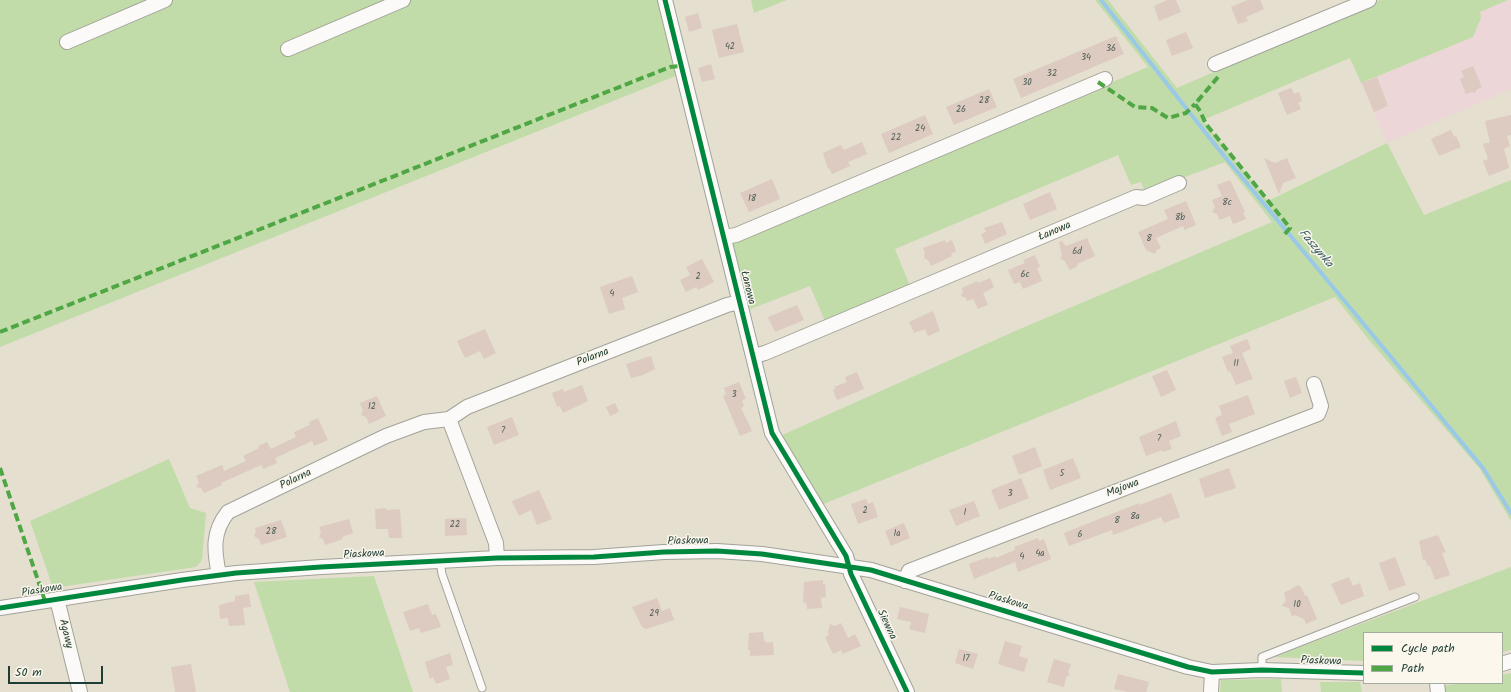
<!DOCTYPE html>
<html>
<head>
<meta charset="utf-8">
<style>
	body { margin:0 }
	#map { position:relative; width:1511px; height:692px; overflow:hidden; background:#e4dfcf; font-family:Kalam,sans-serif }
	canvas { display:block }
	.legend { position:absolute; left:1363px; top:632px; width:140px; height:52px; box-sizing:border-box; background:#fbf7ec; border:1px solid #a3ada2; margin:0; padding:5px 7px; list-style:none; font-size:12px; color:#1f3d34 }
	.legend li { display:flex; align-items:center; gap:8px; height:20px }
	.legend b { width:20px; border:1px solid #a3ada2 }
	.scale { position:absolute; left:8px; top:666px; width:95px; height:18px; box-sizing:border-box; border:2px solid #1f3d34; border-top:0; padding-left:5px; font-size:12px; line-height:14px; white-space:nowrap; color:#1f3d34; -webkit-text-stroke:3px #fbf7ec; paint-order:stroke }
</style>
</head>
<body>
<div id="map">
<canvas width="1511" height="692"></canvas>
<ul class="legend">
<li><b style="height:5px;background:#00873e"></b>Cycle path</li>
<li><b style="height:5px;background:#4fa644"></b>Path</li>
</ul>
<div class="scale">50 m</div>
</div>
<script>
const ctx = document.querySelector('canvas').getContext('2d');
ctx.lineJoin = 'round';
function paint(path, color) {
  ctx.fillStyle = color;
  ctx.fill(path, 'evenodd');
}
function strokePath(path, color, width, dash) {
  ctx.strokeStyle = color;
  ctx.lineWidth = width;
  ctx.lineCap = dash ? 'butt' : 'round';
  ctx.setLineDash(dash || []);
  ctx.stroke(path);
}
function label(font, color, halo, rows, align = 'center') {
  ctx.font = font + ' Kalam,sans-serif';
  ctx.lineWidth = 3;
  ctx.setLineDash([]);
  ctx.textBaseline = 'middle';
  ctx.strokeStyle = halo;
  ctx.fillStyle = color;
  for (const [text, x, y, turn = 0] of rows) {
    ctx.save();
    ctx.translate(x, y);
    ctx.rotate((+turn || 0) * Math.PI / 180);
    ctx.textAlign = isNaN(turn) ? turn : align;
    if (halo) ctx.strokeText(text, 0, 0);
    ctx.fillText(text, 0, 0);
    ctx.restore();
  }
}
const built = new Path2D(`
	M1508 0H1511V89L1387 143 1361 83 1473 37 1479 12Z`);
const green = new Path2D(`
	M0 0H658L678 75 0 347Z
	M751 0H787L754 13Z
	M1095 0H1108L1177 88 1380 0H1508L1480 12 1481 18 1473 37 1361 83 1350 58 1203 120 1268 201 1387 143 1424 215 1511 180V521L1480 469 1369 340 1335 297 821 505 780 436 1013 332 1272 222 1225 162 1145 192 1141 182 1131 185 1118 155 895 249 910 286 825 321 810 286 748 310 733 243 1148 67Z
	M169 459 190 508 206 513 202 560 196 567 53 588 30 521Z
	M1511 567V650L1502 652V633H1364V661L1274 657Z
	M374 576 413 692H290L254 582Z
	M1511 673V692H1444L1443 686 1462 683H1502V675Z
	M1281 679 1282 692H1220L1221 680Z
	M1320 682H1360L1362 692H1321Z`);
const stream = new Path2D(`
	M1101 0 1216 146 1483 468 1511 513`);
const building = new Path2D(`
	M1167 0H1176L1181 12 1159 21 1154 6Z
	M1248 0H1260L1264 9 1246 17 1248 21 1238 24 1231 7Z
	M698 13 702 28 689 32 685 17Z
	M737 24 744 52 719 58 712 30Z
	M1186 32 1193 48 1172 56 1166 40Z
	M1116 36 1124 54 1021 98 1013 79Z
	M711 64 715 79 702 82 698 68Z
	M1473 66 1482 87 1476 90 1475 93 1472 92 1466 94 1460 79 1464 77 1461 71Z
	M1377 77 1388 106 1374 112 1362 83Z
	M1291 88 1294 94 1299 92 1302 101 1298 103 1301 109 1287 115 1278 93Z
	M989 89 997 107 954 125 946 107Z
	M925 115 933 134 889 153 881 134Z
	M1511 115V135L1507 136 1510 146 1504 149 1509 168 1489 176 1483 161 1488 159 1483 144 1490 142 1485 121Z
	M1451 130 1454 137 1456 136 1461 147 1439 156 1431 139Z
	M862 142 867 154 848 162 850 166 832 174 829 168 828 169 823 153 841 145 844 150Z
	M1264 158 1275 163 1287 158 1293 172 1296 178 1283 183 1279 194Z
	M772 179 780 199 749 212 740 193Z
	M1230 180 1245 212 1243 213 1246 219 1233 224 1230 216 1220 220 1217 214 1212 212 1215 207 1212 200 1222 196 1217 185Z
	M1050 192 1057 209 1030 220 1023 204Z
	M1186 201 1196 225 1184 230 1183 226 1156 238 1161 248 1157 250 1155 254 1146 250 1138 232 1168 219 1164 210Z
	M1002 222 1007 234 985 244 981 234 986 232 984 228Z
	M1087 238 1095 256 1077 264 1078 266 1070 270 1064 260 1060 259 1062 255 1059 242 1062 241 1066 246Z
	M945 240 946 243 952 240 956 251 951 254 952 256 931 266 928 260 924 258 925 253 923 248Z
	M1035 255 1040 267 1037 268 1042 281 1023 289 1020 282 1014 284 1008 270 1025 263 1023 260Z
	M702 259 714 282 698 290 696 287 686 292 680 280 690 275 686 267Z
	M632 276 638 292 622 298 625 309 609 314 600 287Z
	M990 278 994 287 983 293 988 305 978 309 973 299 967 301 966 298 961 296 963 292 962 288 977 281 978 283Z
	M797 305 804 320 775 332 768 317Z
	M933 311 940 331 928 336 925 329 914 333 909 322Z
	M485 329 496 353 484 359 480 351 465 358 457 341Z
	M1247 339 1251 349 1242 353 1253 379 1236 385 1230 371 1228 372 1222 357 1233 353 1230 346Z
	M651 356 655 369 643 375 631 378 626 364Z
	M1167 370 1176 390 1161 397 1152 376Z
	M857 372 864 389 837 400 833 390 836 389 834 387 847 382 845 377Z
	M1296 377 1302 393 1290 398 1284 381Z
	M739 382 746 399 742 400 744 406 741 408 752 431 740 436 723 396 726 394 724 388Z
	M582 385 588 401 563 413 560 406 557 407 552 393 563 389 564 392Z
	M1248 395 1255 414 1229 424 1232 432 1222 436 1215 418 1222 415 1219 406Z
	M377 396 386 416 369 424 366 417 361 415 363 411 360 403Z
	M615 403 619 412 610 416 606 407Z
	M512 417 519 435 494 445 487 427Z
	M318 418 328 440 314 446 312 441 275 458 277 463 263 469 261 465 221 483 222 485 204 493 201 488 196 487 199 482 196 476 222 465 224 471 246 461 243 456 259 448 258 446 267 442 271 449 296 437 294 432 310 425 309 422Z
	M1176 421 1181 436 1169 441 1172 449 1163 452 1162 450 1146 456 1139 437Z
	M1035 447 1042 466 1019 475 1012 456Z
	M1073 458 1081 478 1050 490 1043 470Z
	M1229 468 1236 488 1205 498 1199 479Z
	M1021 478 1029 498 999 510 991 490Z
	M539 490 552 519 537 525 531 510 519 516 512 501Z
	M1171 493 1180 517 1164 523 1161 517 1113 535 1112 530 1069 546 1064 533 1139 503 1140 505Z
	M866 499 868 504 873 502 878 517 858 524 851 504Z
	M974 501 980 516 956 526 949 510Z
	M386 508V510L400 509 402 538H389L388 529H376L375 509Z
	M466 518 467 535 445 536V519Z
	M349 519 353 533 342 537 343 539 325 545 323 539 319 537 321 532 319 527Z
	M281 520 287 537 261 545 259 539 254 536 256 531 255 528Z
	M904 523 910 538 891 546 885 531Z
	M1438 535 1446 552 1442 553 1450 575 1435 580 1430 566H1428L1425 559 1423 560 1419 541Z
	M1038 538 1039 541 1044 539 1051 559 1018 572 1015 562 974 579 969 564 988 557 989 559 995 556 996 558 1015 550 1014 547Z
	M1395 557 1406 585 1389 591 1379 563Z
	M1349 577 1353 586 1360 583 1364 596 1341 605 1331 584Z
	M823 580V584H825L826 597 821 598 822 608 807 609 806 602 803 603 804 582Z
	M1298 585 1301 587 1305 596 1307 595 1317 619 1306 624 1304 619 1295 615 1292 616 1289 608 1282 606 1286 600 1284 593Z
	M249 594 251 607 243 608 245 625 229 626 228 618 220 619 219 605 235 601V596Z
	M657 598 662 611 670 608 674 620 646 629 642 627 632 607Z
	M428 604 432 615 436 614 441 627 421 633 419 628 410 631 403 612Z
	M900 607 929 614 925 633 909 629 911 622 897 619Z
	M841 623 848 638 855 634 861 646 843 654 841 650 833 654 825 637 829 635 828 632 830 624 835 626Z
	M763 632 764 641H766V643L773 642 774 655 750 656V650H748L749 633Z
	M1005 641 1022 646 1019 656 1028 659 1024 672 998 664Z
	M959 649 978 654 973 669 955 663Z
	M450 653 453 665 446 667 450 679 436 684 433 677 430 679 425 662Z
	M1054 659 1071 664 1068 672 1070 675 1066 677 1064 687 1047 682Z
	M191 664 196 692H175L171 667Z
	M1118 674 1149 682 1146 692H1128L1114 689Z`);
const lane = new Path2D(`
	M440 561 442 574 482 688
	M1262 670V657L1415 597`);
const street = new Path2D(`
	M665 0 772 433 846 556 851 574 907 692
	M67 42 165 0
	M288 49 403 0
	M1215 64 1369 0
	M725 237 736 235 1105 79
	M754 356 765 353 1136 197 1144 198 1179 183
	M449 419 496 543 497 558
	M219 575C214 550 212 532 228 512L386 436 424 422 449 419 467 407 727 305 740 302
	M905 581 909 571 1318 414 1321 406 1314 384
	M57 599 80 692
	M0 608 182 580 236 573 321 567 497 558 594 557 664 552 717 551 762 554 871 570 1188 667 1212 672 1262 670 1364 673
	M1502 664 1511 661
	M1437 683 1438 692
	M1211 692 1212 672`);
const quiet = new Path2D(`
	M1218 77 1195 104 1200 111 1206 124 1290 228 1284 235
	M1098 82 1135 107 1152 108 1168 118 1186 113 1195 104
	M0 332 670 67 681 66
	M0 468 45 601`);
const cycleway = new Path2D(`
	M665 0 772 433 846 556 851 574 907 692
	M0 608 182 580 236 573 321 567 497 558 594 557 664 552 717 551 762 554 871 570 1188 667 1212 672 1262 670 1364 673`);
const numberNames = [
	["42",730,47],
	["36",1111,49],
	["34",1086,58],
	["32",1052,74],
	["30",1027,83],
	["28",984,101],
	["26",961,110],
	["24",920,129],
	["22",896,138],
	["18",752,199],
	["8c",1227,203],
	["8b",1180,218],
	["8",1149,239],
	["6d",1077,252],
	["6c",1025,275],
	["2",698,277],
	["4",612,294],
	["11",1236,364],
	["3",734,395],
	["12",372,407],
	["7",503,431],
	["7",1159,439],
	["5",1062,474],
	["3",1010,494],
	["2",865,511],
	["1",965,513],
	["8a",1135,517],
	["8",1117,521],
	["22",455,525],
	["28",271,532],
	["1a",897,534],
	["6",1080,535],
	["4a",1040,554],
	["4",1022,557],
	["10",1297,605],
	["29",654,614],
	["17",966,659]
];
const streetNames = [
	["Łanowa",1055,232,-23],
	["Łanowa",747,288,76],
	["Polarna",593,358,-21],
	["Polarna",296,480,-26],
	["Majowa",1123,489,-21],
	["Piaskowa",688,542,-1],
	["Piaskowa",364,555,-3],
	["Piaskowa",42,591,-9],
	["Piaskowa",1008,602,17],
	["Siewna",886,625,65],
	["Agawy",65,634,76],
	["Piaskowa",1321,662,2]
];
const waterNames = [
	["Faszynka",1315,249,50]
];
paint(built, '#edd6d7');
paint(green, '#c1dca9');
strokePath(stream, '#9ac8e7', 4);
paint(building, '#ddcac0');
strokePath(lane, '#a2a399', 9);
strokePath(street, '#a2a399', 16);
strokePath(lane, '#fbfaf8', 7);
strokePath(street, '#fbfaf8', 14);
strokePath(quiet, '#4fa644', 4, [8, 4]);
strokePath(cycleway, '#00873e', 5);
label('9px', '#4e6057', null, numberNames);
label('11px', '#1f3d34', '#fbf7ec', streetNames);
label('italic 12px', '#365d63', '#fbf7ec', waterNames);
</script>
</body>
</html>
